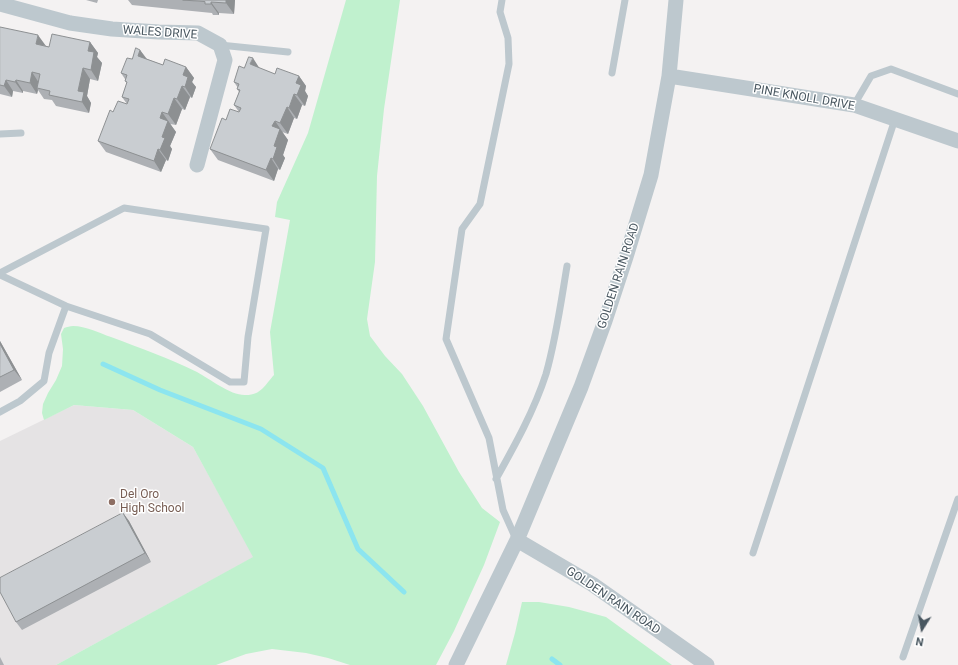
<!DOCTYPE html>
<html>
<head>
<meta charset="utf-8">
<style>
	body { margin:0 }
	#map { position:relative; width:958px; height:665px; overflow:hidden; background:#f4f2f2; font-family:Roboto,sans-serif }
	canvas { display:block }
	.north { position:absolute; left:902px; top:609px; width:40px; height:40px; -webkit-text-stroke:3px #fff; paint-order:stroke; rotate:191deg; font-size:11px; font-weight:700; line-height:16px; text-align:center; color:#495760 }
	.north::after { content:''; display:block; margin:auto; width:14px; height:18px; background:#495760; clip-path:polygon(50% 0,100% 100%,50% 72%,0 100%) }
</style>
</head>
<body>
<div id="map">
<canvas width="958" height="665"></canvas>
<div class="north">N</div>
</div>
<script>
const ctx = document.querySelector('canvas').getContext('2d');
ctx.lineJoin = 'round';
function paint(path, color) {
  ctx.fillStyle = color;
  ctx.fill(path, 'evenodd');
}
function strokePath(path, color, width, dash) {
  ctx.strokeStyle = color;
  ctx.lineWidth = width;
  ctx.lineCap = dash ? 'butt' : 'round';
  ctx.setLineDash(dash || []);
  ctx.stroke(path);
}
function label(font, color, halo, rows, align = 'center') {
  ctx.font = font + ' Roboto,sans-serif';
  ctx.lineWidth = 3;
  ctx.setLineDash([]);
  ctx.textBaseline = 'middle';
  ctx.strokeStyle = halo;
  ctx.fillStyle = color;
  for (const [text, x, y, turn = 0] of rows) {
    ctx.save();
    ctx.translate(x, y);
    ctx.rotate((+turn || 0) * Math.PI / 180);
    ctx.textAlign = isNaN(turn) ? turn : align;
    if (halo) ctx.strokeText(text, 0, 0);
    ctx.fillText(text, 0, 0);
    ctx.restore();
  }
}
const education = new Path2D(`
	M74 405 133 410 193 447 254 557 56 665H0V441Z`);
const green = new Path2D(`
	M346 0H400L384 109 377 176 375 262 367 319 370 336 385 356 402 374 423 406 459 472 482 508 500 522 484 565 454 631 436 665H350L328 658 306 653 272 649 246 654 216 665H56L253 557 193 447 133 410 74 405 44 420 42 413 43 404 48 393 56 380 62 366 63 349 61 334 64 328C67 327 70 326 73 326 86 326 99 333 111 337 140 348 169 358 197 372 210 379 231 396 246 395 261 395 265 385 274 375L270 332 290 220 275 217 277 202 308 133Z
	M522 602H539L569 607 606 617 672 665H506L515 633Z`);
const stream = new Path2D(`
	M103 364 160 390 261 429 323 468 358 549 404 592
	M552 659 560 665`);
const lane = new Path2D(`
	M502 0 500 12 508 38 509 64 480 204 462 229 446 339 489 438 503 510 516 539
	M220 45 288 52
	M612 73 625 0
	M854 105 871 76 891 69 958 94
	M0 134 21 133
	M0 273 124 208 266 229 248 337 244 382H230L150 334 66 306 0 275
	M0 412 20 401 44 381 49 353 66 306
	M496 479C515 445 534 411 546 374 556 339 561 302 567 266
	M753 553 895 119
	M903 657 958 499`);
const street = new Path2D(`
	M0 4 70 23 112 29 159 32 198 33 220 45 225 60 197 165
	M669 76 854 105 958 141
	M517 540 592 584 707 665
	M456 665 517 540 581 387 605 321 626 257 651 175 669 76 676 0`);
const wall = new Path2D(`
	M86 0H98L97 3Z
	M128 0H235L234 14 219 13V15H213L212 13 132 5Z
	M0 27 46 46 49 47 90 42 98 53 97 57 102 63 98 81 90 79 87 96 91 103 89 113 56 106 52 100 44 99 38 90 37 94 23 91V93L13 91 12 97 0 94Z
	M140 50 147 59 163 65 186 67 194 78 192 82 196 87 192 98 190 97 185 110 182 109 176 125 170 124 176 132 170 146 172 149 168 161 166 160 161 172 106 152 98 141 113 112 127 104 122 97 127 83 125 81V79L121 73Z
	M259 68 275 74 299 76 306 86 305 91 308 96 305 106 302 105 297 119 294 118 288 134 282 132 288 140 283 155 285 158 280 170 278 169 274 181 218 160 210 149 226 120 239 112 234 105 239 92 237 89 238 88 234 82Z
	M0 341 22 380 0 392Z
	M123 513 129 521 151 562 22 630 16 622Z
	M0 657 4 665H0Z`);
const shadedWall = new Path2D(`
	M226 0H235L234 14 226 3Z
	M211 2 219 13V15L211 4Z
	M38 35 46 46 36 44Z
	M90 42 98 53 97 57 102 63 98 81 91 70 88 51Z
	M140 50 148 61 138 56Z
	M253 58 260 69 250 64Z
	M186 67 194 78 192 82 196 87 192 98 185 87 183 75Z
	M83 68 90 79 87 96 91 103 89 113 82 102 78 91Z
	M32 72 39 83 37 88 38 90 37 94 30 83Z
	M299 76 306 86 305 91 308 96 305 106 297 95 296 83Z
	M6 80 13 91 12 97 4 86Z
	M16 80 23 91V93L15 82Z
	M182 86 190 97 185 110 177 99Z
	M294 94 302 105 297 119 289 108Z
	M174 98 182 109 176 125 168 114Z
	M287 107 294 118 288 134 280 123Z
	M162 112 176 132 170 146 172 149 168 161 160 150 162 137 160 118Z
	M275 121 288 140 283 155 285 158 280 170 273 159 274 146 272 126Z
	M158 149 166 160 161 172 154 161Z
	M271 158 278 169 274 181 266 170Z
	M0 341 22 380 14 370 0 344Z
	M123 513 129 521 151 562 145 553Z`);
const building = new Path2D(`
	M183 0H226V3L211 2V4H205V2Z
	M0 27 38 35 36 44 49 47 52 34 90 42 88 51 94 52 91 70 83 68 78 91 84 92 82 102 49 95 50 91 37 88 40 74 32 72 30 83 16 80 15 82 6 80 4 86 0 85Z
	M136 48 140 50 138 56 163 65 165 59 186 67 183 75 188 77 185 87 182 86 177 99 174 98 168 114 162 112 160 118 168 121 162 137 165 138 160 150 158 149 154 161 98 141 110 110 113 112 118 101 127 104 129 99 122 97 127 82 125 81 127 75 121 73 127 58 132 59Z
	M249 57 253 58 250 64 275 74 277 68 299 76 296 83 301 85 297 95 294 94 289 108 287 107 280 123 275 121 272 126 280 129 274 146 277 147 273 159 271 158 266 170 210 149 222 118 226 120 230 109 239 112 241 108 234 105 240 90 237 89 239 84 234 82 239 66 244 68Z
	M0 344 14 370 0 377Z
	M123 513 145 553 16 622 0 592V578Z`);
const markers = [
	[112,502,4,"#8d6e63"]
];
const streetNames = [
	["WALES DRIVE",160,33,4],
	["PINE KNOLL DRIVE",804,98,10],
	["GOLDEN RAIN ROAD",619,276,-72],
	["GOLDEN RAIN ROAD",613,601,34]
];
const educationNames = [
	["Del Oro",120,495],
	["High School",120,509]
];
paint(education, '#e5e3e4');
paint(green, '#c0f1ce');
strokePath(stream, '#8ce5ef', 5);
strokePath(lane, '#bdc8ce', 7);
strokePath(street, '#bdc8ce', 15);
paint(wall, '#adb0b4');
paint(shadedWall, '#8d9092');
paint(building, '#c9cdd1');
strokePath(building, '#8d9092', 1);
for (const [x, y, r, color] of markers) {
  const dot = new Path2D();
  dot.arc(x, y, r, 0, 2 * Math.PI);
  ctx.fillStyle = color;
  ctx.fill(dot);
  strokePath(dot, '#fff', 1.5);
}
label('12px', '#495760', '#fff', streetNames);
label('12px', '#785e54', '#fff', educationNames, 'left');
</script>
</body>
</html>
